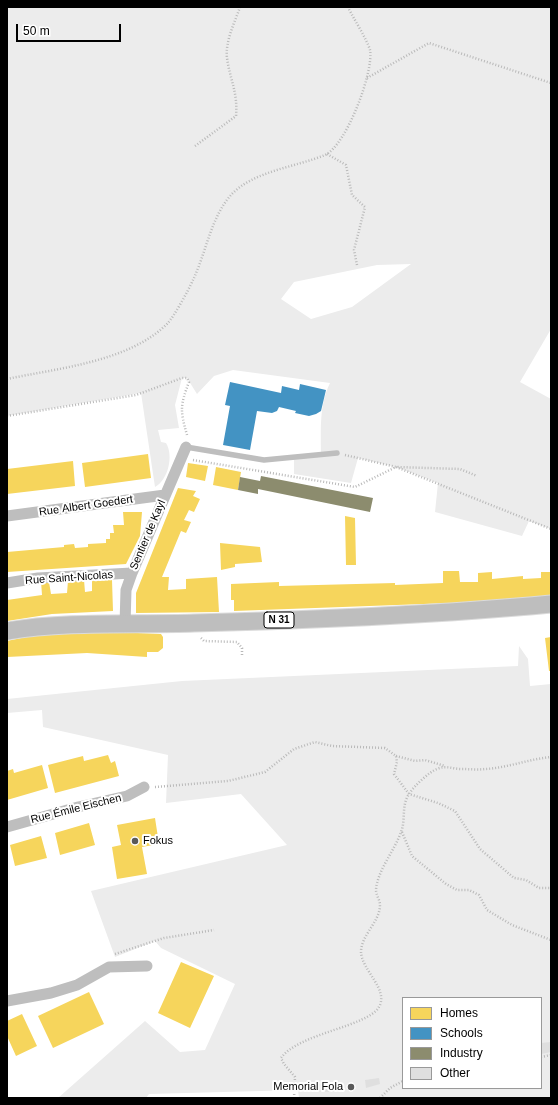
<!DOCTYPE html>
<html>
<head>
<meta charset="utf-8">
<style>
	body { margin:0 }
	#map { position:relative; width:558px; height:1105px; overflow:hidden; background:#fff; font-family:Arial,sans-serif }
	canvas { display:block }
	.frame { position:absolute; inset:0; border:8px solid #000; pointer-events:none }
	.legend { position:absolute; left:402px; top:997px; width:140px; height:92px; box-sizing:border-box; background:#fff; border:1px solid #999; margin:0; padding:5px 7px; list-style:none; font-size:12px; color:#000 }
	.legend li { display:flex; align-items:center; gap:8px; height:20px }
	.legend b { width:20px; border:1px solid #999 }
	.scale { position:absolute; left:16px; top:24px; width:105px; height:18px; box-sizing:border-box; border:2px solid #000; border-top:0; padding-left:5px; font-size:12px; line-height:14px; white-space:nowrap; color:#000; -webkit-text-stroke:3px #fff; paint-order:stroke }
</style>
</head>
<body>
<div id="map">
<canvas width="558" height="1105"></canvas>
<div class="frame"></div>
<ul class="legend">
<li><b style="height:11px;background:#f6d55c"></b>Homes</li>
<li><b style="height:11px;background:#4393c3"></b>Schools</li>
<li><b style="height:11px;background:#8c8c6e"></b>Industry</li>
<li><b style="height:11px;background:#dfdfdf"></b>Other</li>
</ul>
<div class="scale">50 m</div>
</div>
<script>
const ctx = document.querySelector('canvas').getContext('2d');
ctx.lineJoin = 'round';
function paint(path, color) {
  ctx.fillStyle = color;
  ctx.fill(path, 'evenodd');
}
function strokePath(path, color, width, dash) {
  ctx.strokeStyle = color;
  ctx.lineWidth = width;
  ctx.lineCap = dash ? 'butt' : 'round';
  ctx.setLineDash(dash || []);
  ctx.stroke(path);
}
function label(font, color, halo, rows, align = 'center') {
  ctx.font = font + ' Arial,sans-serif';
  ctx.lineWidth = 4;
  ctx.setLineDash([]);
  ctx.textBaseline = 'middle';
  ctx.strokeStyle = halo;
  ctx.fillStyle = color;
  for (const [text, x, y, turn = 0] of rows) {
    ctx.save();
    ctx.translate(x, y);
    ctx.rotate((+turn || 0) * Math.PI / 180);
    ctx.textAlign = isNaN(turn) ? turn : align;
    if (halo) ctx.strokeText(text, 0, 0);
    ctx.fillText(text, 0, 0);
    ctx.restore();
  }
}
const green = new Path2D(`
	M7 7H551V329L520 382 551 399V529L529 521 522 536 435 512 438 483 396 467 358 458 351 483 294 474V457L321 455C321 430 319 405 330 383L233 370 214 376 197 394 187 378H182L175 405 179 428 158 430 161 442 166 443C174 456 168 480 155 487L141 393 7 416ZM411 264 352 307 311 319 281 299 294 282 377 265Z
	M519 646 528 659 530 686 551 684V1098H299L298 1090 149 1094 146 1098H58L145 1021 180 1052 205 1050 235 984 161 948 155 941 115 957 91 891 287 845 241 794 166 803 168 755 43 727 42 710 7 713V699L182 681 518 666ZM403 998H541V1088H403Z`);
const homes = new Path2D(`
	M148 454 151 478 85 487 82 463Z
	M73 461 75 486 7 494V469Z
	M188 463 208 466 205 481 186 477Z
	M216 467 241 472 238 490 213 485Z
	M178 488 196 491 193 496 200 499 194 512 189 510 184 520 191 522 186 533 181 531 162 577H169L168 590 186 589V579L217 577 219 612 136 613V593Z
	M123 512H142L140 536 126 564 7 572V552L64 547V545L74 544 75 548 88 547V544L106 543V539H110V533H114L113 525H124Z
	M345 516 355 518 356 565H346Z
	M220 543 260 547 262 562 235 564V567L221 570Z
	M443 571H459L460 582H478V573L492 572V579L523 576V579L541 578V572H551V596L478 602 234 611V600H231V584L279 582V586L395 583V585L443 583Z
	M84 580 85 592 92 591V581L112 580 113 611 52 614 7 621V600L42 595 41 581 49 582 51 594 67 593 68 581Z
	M89 631 161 634 163 637V648L158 652H147V657L87 653 7 657V641L40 634Z
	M551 637V671H549L545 638Z
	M108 755 111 763 115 761 119 776 55 793 48 765 83 756 84 761Z
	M42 765 48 788 7 800V771L13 769 14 773Z
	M155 818 159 844 142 847 147 874 117 879 112 847 121 845 117 825Z
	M89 823 95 845 60 855 55 833Z
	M41 836 47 858 15 866 10 845Z
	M181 962 214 976 190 1028 158 1013Z
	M89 992 104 1024 53 1048 38 1016Z
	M22 1014 37 1046 16 1056 7 1036V1021Z`);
const schools = new Path2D(`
	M230 382 281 393 282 386 299 390 300 384 326 390 321 411 316 414 309 416 295 413 296 411 279 407 277 411 272 413 257 411 250 450 223 445 230 406 225 405Z`);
const industry = new Path2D(`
	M261 476 373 498 370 512 258 489V494L238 490 240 477 260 481Z`);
const building = new Path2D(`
	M551 1042V1052L541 1054V1043Z
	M379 1078 380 1084 366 1088 365 1080Z
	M307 1083 336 1084V1092L307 1091Z`);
const path = new Path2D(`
	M367 78 429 43 551 83
	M195 146 236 116C238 92 230 80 227 58 225 41 235 22 240 7
	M327 154 346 165 352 195 365 207 354 250 357 265
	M7 379C59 368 128 362 167 324 174 317 189 289 193 280 206 253 211 217 231 195 253 171 296 167 325 155 346 146 374 72 370 50 367 39 353 18 348 7
	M7 416 136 395 182 378H187L189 382C180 406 180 410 187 435
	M345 455 396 467 460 469 477 476
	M193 460 355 487 396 467 551 529
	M201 638 204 641 237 642 242 648V656
	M396 756 415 761 425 760 445 766
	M155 787 228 781 265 772 294 749 315 742 332 746 385 748 396 756 397 762 394 774 409 794 438 803 455 811 480 849 514 878 526 880 539 888H551
	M402 832 412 856 446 884 457 890H469L479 895 487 910 512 925 551 940
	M115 954 164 938 214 930
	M541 1057 551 1055
	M294 1098 295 1077 284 1064 281 1058C299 1033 367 1027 379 1007 389 989 362 971 361 952 361 935 380 922 380 905 380 900 376 895 376 890 377 871 395 850 401 832 406 820 401 806 409 794 414 786 429 772 437 769 446 765 453 769 461 769 469 769 477 770 485 769 507 768 529 759 551 757
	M380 1098 390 1088 403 1081`);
const lane = new Path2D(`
	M186 447 264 460 337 453`);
const street = new Path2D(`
	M7 516 165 495
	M7 583 38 578 132 573
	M125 625 126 590 132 573 186 447
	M7 827 78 807 127 796 144 787
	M7 1001 51 993 77 985 109 967 147 966`);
const primary = new Path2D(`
	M7 631C66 621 134 625 194 623 312 620 434 615 551 604`);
const markers = [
	[135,841,4,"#595959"],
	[351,1087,4,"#595959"]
];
const shields = [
	[279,620,30]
];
const shieldNames = [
	["N 31",279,620]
];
const streetNames = [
	["Rue Albert Goedert",86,506,-8],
	["Sentier de Kayl",148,535,-67],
	["Rue Saint-Nicolas",69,578,-4],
	["Rue Émile Eischen",76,809,-14]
];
const poiNames = [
	["Fokus",143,841],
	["Memorial Fola",343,1087,"right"]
];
paint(green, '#ececec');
paint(homes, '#f6d55c');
paint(schools, '#4393c3');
paint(industry, '#8c8c6e');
paint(building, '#dfdfdf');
strokePath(primary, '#dbdbdb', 19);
strokePath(path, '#b9b9b9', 2.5, [1, 2]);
strokePath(lane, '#bebebe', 5.5);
strokePath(street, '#bebebe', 11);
strokePath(primary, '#bebebe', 17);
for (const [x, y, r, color] of markers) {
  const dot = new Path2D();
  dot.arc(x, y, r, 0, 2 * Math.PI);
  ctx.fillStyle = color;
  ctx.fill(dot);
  strokePath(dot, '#fff', 1.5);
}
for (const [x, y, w] of shields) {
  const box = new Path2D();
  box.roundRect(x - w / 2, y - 8, w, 16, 3);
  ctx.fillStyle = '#fff';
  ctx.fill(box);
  strokePath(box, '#000', 1);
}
label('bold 10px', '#000', null, shieldNames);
label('11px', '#000', '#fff', streetNames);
label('11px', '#000', '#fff', poiNames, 'left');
</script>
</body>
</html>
